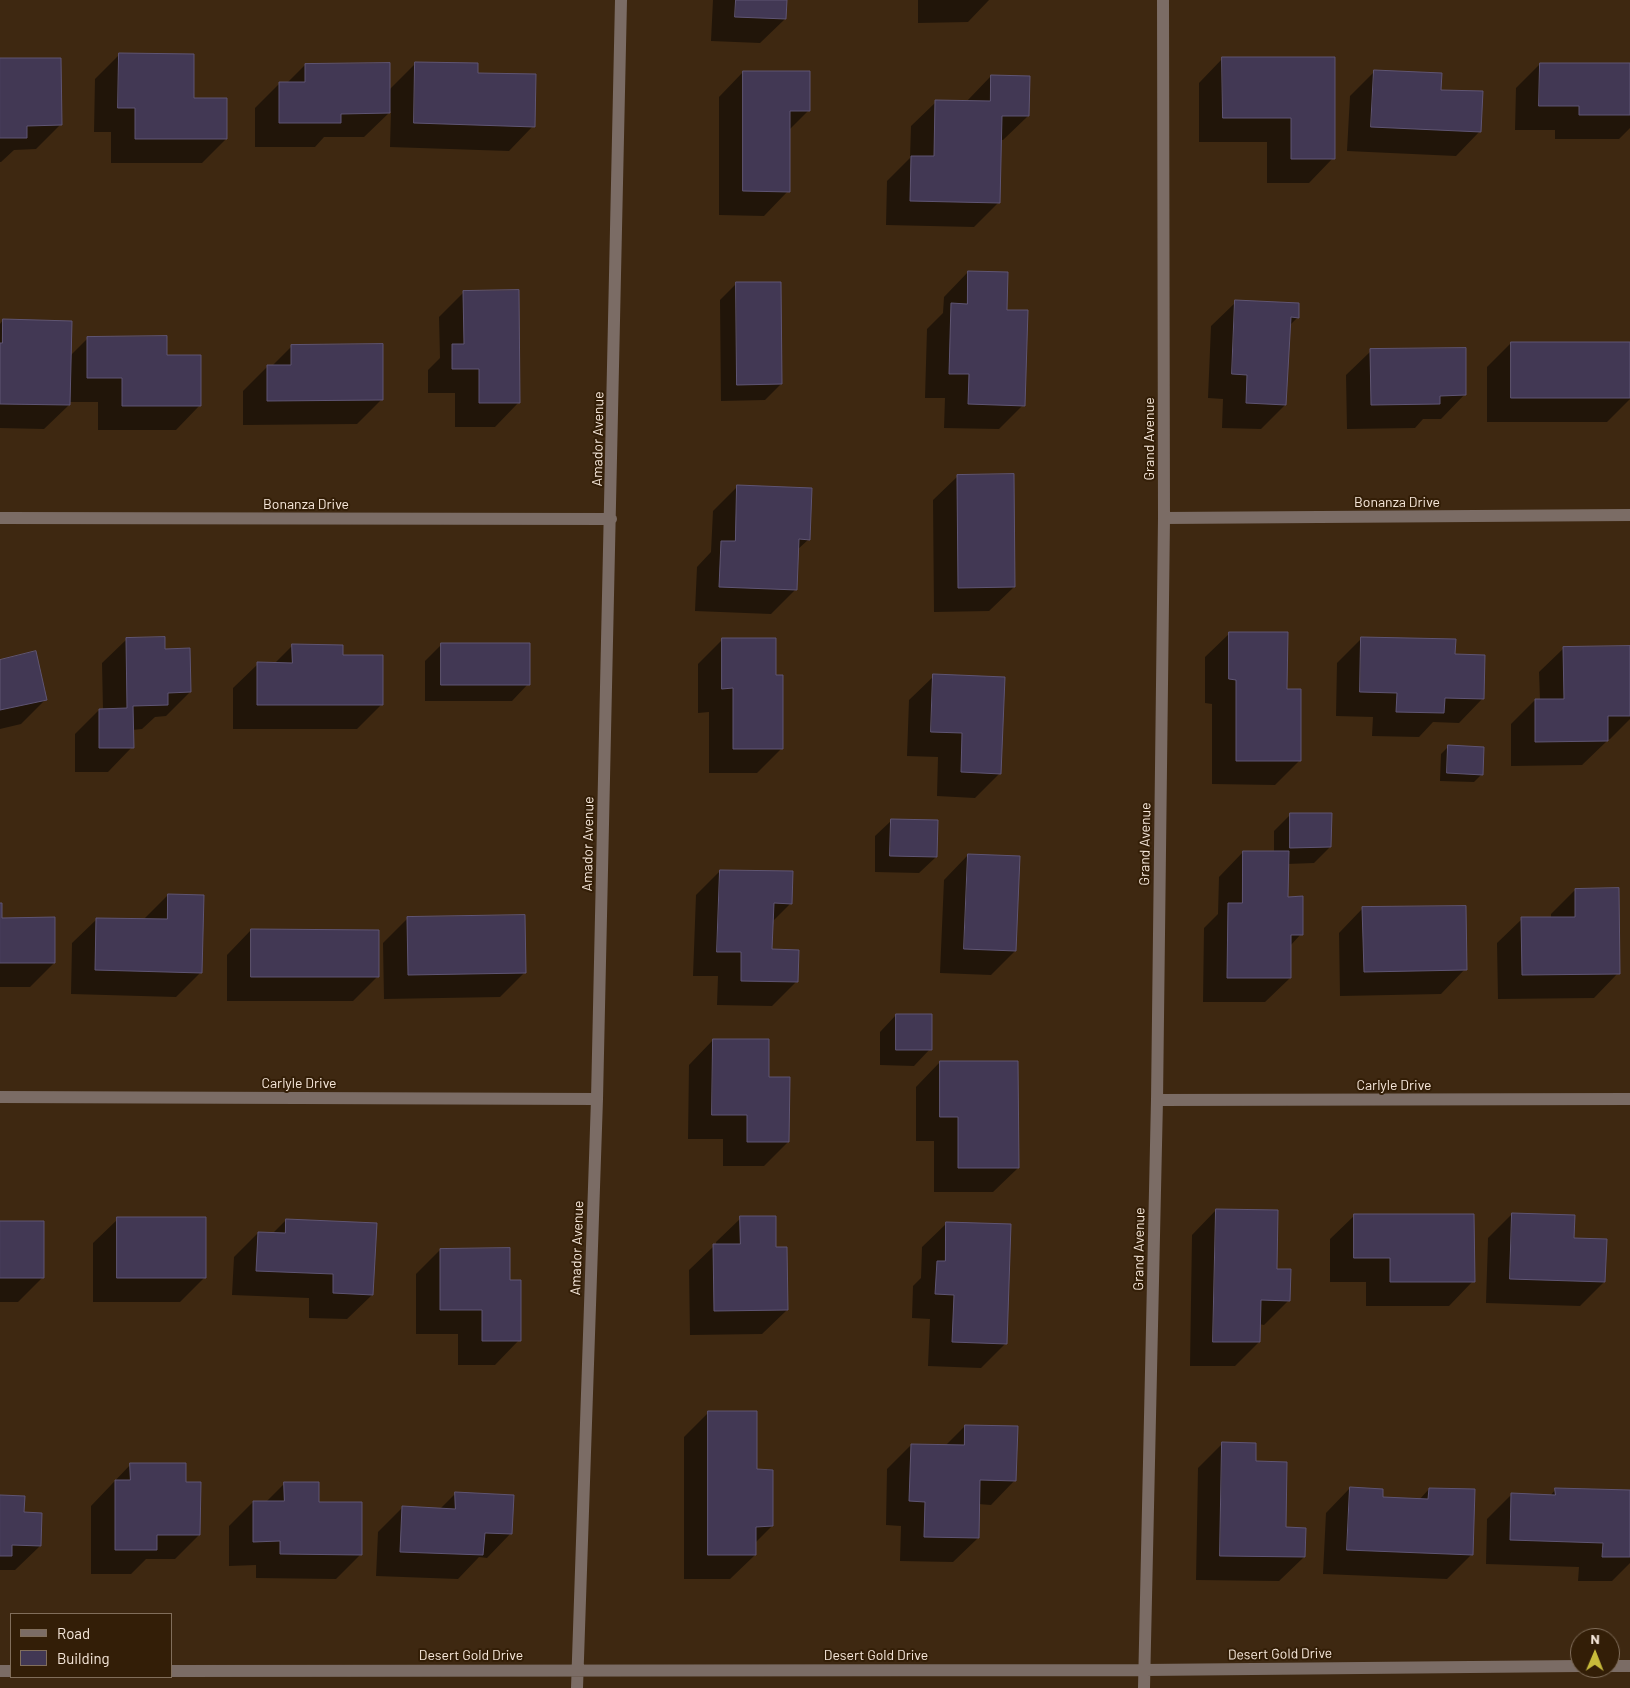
<!DOCTYPE html>
<html>
<head>
<meta charset="utf-8">
<style>
	body { margin:0 }
	#map { position:relative; width:1630px; height:1688px; overflow:hidden; background:#3e2811; font-family:Barlow,sans-serif }
	canvas { display:block }
	.legend { position:absolute; left:10px; top:1613px; width:162px; height:65px; box-sizing:border-box; background:#331e07; border:1px solid #816e5b; margin:0; padding:6px 9px; list-style:none; font-size:15px; color:#f6e7da }
	.legend li { display:flex; align-items:center; gap:10px; height:25px }
	.legend b { width:25px; border:1px solid #816e5b }
	.north { position:absolute; left:1570px; top:1628px; width:50px; height:50px; box-sizing:border-box; background:#331e07; border:1px solid #816e5b; border-radius:50%; rotate:1deg; font-size:14px; font-weight:700; line-height:20px; text-align:center; color:#f6e7da }
	.north::after { content:''; display:block; margin:auto; width:18px; height:22px; background:#c8bb3b; clip-path:polygon(50% 0,100% 100%,50% 72%,0 100%) }
</style>
</head>
<body>
<div id="map">
<canvas width="1630" height="1688"></canvas>
<ul class="legend">
<li><b style="height:6px;background:#7b6c65"></b>Road</li>
<li><b style="height:14px;background:#423854"></b>Building</li>
</ul>
<div class="north">N</div>
</div>
<script>
const ctx = document.querySelector('canvas').getContext('2d');
ctx.lineJoin = 'round';
function paint(path, color) {
  ctx.fillStyle = color;
  ctx.fill(path, 'evenodd');
}
function strokePath(path, color, width, dash) {
  ctx.strokeStyle = color;
  ctx.lineWidth = width;
  ctx.lineCap = dash ? 'butt' : 'round';
  ctx.setLineDash(dash || []);
  ctx.stroke(path);
}
function label(font, color, halo, rows, align = 'center') {
  ctx.font = font + ' Barlow,sans-serif';
  ctx.lineWidth = 4;
  ctx.setLineDash([]);
  ctx.textBaseline = 'middle';
  ctx.strokeStyle = halo;
  ctx.fillStyle = color;
  for (const [text, x, y, turn = 0] of rows) {
    ctx.save();
    ctx.translate(x, y);
    ctx.rotate((+turn || 0) * Math.PI / 180);
    ctx.textAlign = isNaN(turn) ? turn : align;
    if (halo) ctx.strokeText(text, 0, 0);
    ctx.fillText(text, 0, 0);
    ctx.restore();
  }
}
const shadow = new Path2D(`
	M713 0H785V19L760 43 711 41Z
	M918 0H989L968 22 918 23Z
	M119 55 193 99 226 139 202 163H111V132H94L95 79Z
	M1223 58H1333V158L1309 183H1267V142H1199V83Z
	M0 60 60 125 36 149 14 150 1 162H0Z
	M416 63 476 74 533 126 509 151 390 147 391 111 364 137H324L315 147H255V108L279 84H286L305 65 389 90Z
	M1540 64H1630V128L1619 139H1555V130H1515L1516 88Z
	M743 72 809 110 788 131V191L764 216 719 215V97Z
	M1374 72 1440 91 1480 131 1456 156 1347 151 1350 96Z
	M991 76 1028 116 1003 140H1000L999 202 974 227 886 225 887 181 910 158 911 126 936 102 967 101Z
	M968 272 1005 311 1023 405 999 429 944 428 945 398H925L927 329 943 313 944 297Z
	M736 284 781 384 765 400 721 401 720 300Z
	M464 292 519 402 495 427H455V393H428V370L440 358 439 317Z
	M1236 302 1298 317 1289 326 1285 405 1261 429 1222 428 1223 399 1208 398 1211 326Z
	M3 320 70 356 88 338 166 356 200 405 176 430H98V402H69V405L44 429 0 428V324Z
	M1511 343H1630V399L1607 422H1487V367Z
	M292 346 382 399 357 424 243 425V391L267 367H271Z
	M1371 351 1465 394 1441 419H1423L1415 428 1347 429 1346 375Z
	M958 476 1014 587 989 611 934 612 933 500Z
	M737 487 809 539 797 550 796 589 771 614 695 611 697 567 711 552 713 511Z
	M1230 633 1286 690 1300 760 1275 785 1212 784V704L1205 703V657Z
	M1362 638 1454 656 1483 698 1459 723 1433 722 1419 737 1372 736 1373 717 1336 716 1337 663Z
	M127 639 164 650 190 692 166 716 155 717 142 729 132 730V747L108 772H75V734L99 710H103L102 663Z
	M722 640 775 676 782 748 757 773H709V712L698 713V664Z
	M442 644 528 684 512 701H425V661Z
	M292 646 342 657 381 705 357 729H233V688L258 664H274Z
	M1630 647V719L1610 739 1608 740 1582 765 1511 766V724L1535 700H1540L1539 672 1564 648Z
	M0 661 46 699 21 724 0 729Z
	M934 676 1000 773 975 798 937 796 938 757 907 756 909 700Z
	M1449 746 1482 774 1474 782 1440 781 1441 754Z
	M1291 814 1330 847 1314 863 1287 864V898L1301 934 1290 946V978L1265 1002H1203L1204 928 1218 914 1219 877 1243 852H1274V831Z
	M892 820 936 857 919 873 875 872V836Z
	M968 855 1015 951 991 975 940 973 944 880Z
	M720 871 791 903 772 922 771 950 796 982 772 1006 717 1005 718 976H693L696 895Z
	M1575 890 1618 973 1594 998 1498 999 1497 943 1522 919 1551 918V914Z
	M168 895 200 973 176 997 71 994 72 943 97 919 143 920Z
	M0 904 1 919 54 963 30 987H0Z
	M1363 908 1465 969 1441 994 1340 996 1339 933Z
	M408 918 525 972 500 997 384 999 383 943Z
	M251 930 377 977 353 1001H227V955Z
	M896 1015 930 1049 914 1066 880 1065V1032Z
	M713 1040 767 1079 788 1142 764 1166H723V1139H688L689 1065Z
	M940 1062 1018 1168 993 1192H934V1141H916V1087Z
	M1216 1210 1275 1270 1289 1300 1264 1325 1259 1324V1342L1235 1366H1190L1192 1235Z
	M1512 1214 1573 1239 1604 1282 1580 1306 1486 1303 1488 1238Z
	M1355 1215 1473 1281 1449 1306H1366V1282H1330V1239Z
	M741 1218 775 1248 787 1310 762 1334 690 1335 689 1270 714 1246H716V1242Z
	M118 1219 205 1277 180 1302H93V1243Z
	M286 1220 372 1295 347 1319 309 1318V1298L232 1295 234 1257 258 1233H273Z
	M0 1222 42 1278 18 1302H0Z
	M947 1223 1006 1343 981 1368 928 1366 930 1319 912 1318 913 1286 921 1278 922 1247Z
	M440 1250 509 1281 519 1340 495 1365H458V1334H416V1274Z
	M709 1412 756 1471 772 1526 755 1543V1555L730 1579H684V1437Z
	M965 1426 1015 1480 991 1505 978 1504V1538L953 1562 900 1561 901 1526 886 1525 887 1469 911 1445 945 1446Z
	M1223 1443 1254 1463 1284 1528 1304 1557 1279 1581 1196 1580 1198 1468Z
	M131 1464 185 1483 199 1535 175 1559H146L131 1574H91V1506Z
	M285 1483 318 1503 361 1554 336 1579 256 1578V1565L229 1566V1526L253 1502H266Z
	M1350 1488 1382 1498 1419 1500 1429 1489 1472 1554 1447 1579 1323 1574 1326 1513Z
	M1556 1489 1630 1492V1563L1612 1581H1578L1579 1567 1486 1564 1487 1519 1512 1494 1550 1496Z
	M456 1493 511 1533 487 1558 479 1557 458 1579 376 1576 378 1532 403 1507 440 1509Z
	M0 1497 23 1513 40 1546 15 1570H0Z`);
const building = new Path2D(`
	M736 0H787L786 19 735 17Z
	M119 53 194 54V98H227V139H135V108H118Z
	M1222 57H1335V159H1291V118H1223Z
	M0 58H61L62 125 27 126V138H0Z
	M415 62 478 63V73L536 74 535 127 414 123Z
	M390 63V113L341 114V123H279V82H305V64Z
	M1540 63H1630V115H1579V106H1539Z
	M1374 70 1442 73 1441 90 1483 91 1481 132 1371 127Z
	M743 71H810V111H790V192L743 191Z
	M991 75 1030 76 1029 116H1002L1000 203 910 201 911 156H934L935 100 990 101Z
	M968 271 1008 272 1007 310H1028L1025 406 968 404 969 374H949L951 303 967 304Z
	M736 282H781L782 384 737 385Z
	M519 290 520 403H479V369H452V344H464L463 291Z
	M1235 300 1299 303V318L1291 317 1286 405 1246 403 1247 375 1232 374Z
	M3 319 72 321 70 405 0 404V343H2Z
	M167 336V355H201V406H122V378H87V337Z
	M1511 342H1630V398H1511Z
	M383 344V400L267 401V365H291V345Z
	M1466 348V395L1440 396V404L1371 405 1370 349Z
	M1014 474 1015 587 958 588 957 475Z
	M737 485 812 488 810 540 799 539 797 590 719 587 721 541H735Z
	M1229 632H1288L1287 689H1301V761H1236V680L1229 679Z
	M165 637V649L190 648 191 692 168 693V705L133 706 134 748H99V709L127 708 126 638Z
	M1361 637 1456 639 1455 654 1485 655 1484 699 1445 698 1444 713 1396 712 1397 693 1360 692Z
	M722 638H776V675H783V749H733V688L722 689Z
	M441 643H530V685H441Z
	M292 644 343 645V655H383V705H257V662L292 663Z
	M1630 646V716H1608V741L1535 742V699H1564L1563 647Z
	M36 651 47 700 0 710V660Z
	M933 674 1005 677 1001 774 961 772 962 733 931 732Z
	M1448 745 1484 747 1483 775 1447 773Z
	M1290 813H1332L1331 847 1290 848Z
	M891 819 938 820 937 857 890 856Z
	M1243 851H1289L1288 897 1303 896V935H1291V978H1227L1228 903H1242Z
	M968 854 1020 856 1016 951 964 949Z
	M720 870 793 871 792 904 774 903 772 949 799 950 798 982 741 981V952H717Z
	M1619 888 1620 974 1522 975 1521 917H1575V889Z
	M168 894 204 895 202 973 95 970 96 918 167 919Z
	M0 903H2V918L55 917V963H0Z
	M1466 906 1467 970 1364 972 1362 907Z
	M525 915 526 973 408 975 407 917Z
	M251 929 379 930V977H251Z
	M896 1014H932V1050H896Z
	M713 1039H769V1077H790L789 1142H747V1115H712Z
	M940 1061H1018L1019 1168H958V1117H940Z
	M1216 1209 1278 1210 1277 1269H1291L1290 1301 1261 1300 1260 1342H1213Z
	M1512 1213 1575 1215 1574 1238 1607 1239 1605 1282 1510 1279Z
	M1354 1214H1474L1475 1282H1390V1258H1354Z
	M740 1216H776V1247H787L788 1310 714 1311 713 1244H740Z
	M117 1217H206V1278H117Z
	M286 1219 377 1223 373 1295 333 1293V1274L256 1271 258 1232 285 1233Z
	M0 1221H44V1278H0Z
	M946 1222 1011 1224 1007 1344 952 1342 954 1295 935 1294 937 1261H945Z
	M510 1248V1280H521V1341H482V1310H440V1249Z
	M708 1411H757V1469L773 1470V1526L756 1527V1555H708Z
	M965 1425 1018 1426 1016 1481 980 1480 979 1538 924 1537 925 1502 909 1501 911 1444 964 1445Z
	M1222 1442 1256 1443V1461L1287 1462 1286 1527 1306 1528 1305 1557 1220 1556Z
	M130 1463H186V1482H201L200 1535H157V1550H115V1480H130Z
	M284 1482H319V1502H362V1555L280 1554V1541L253 1542V1501H284Z
	M1350 1487 1383 1489V1497L1428 1499 1429 1488 1475 1489 1473 1555 1347 1550Z
	M1555 1488 1630 1490V1557H1602L1603 1543 1510 1540 1511 1493 1555 1495Z
	M455 1492 514 1495 512 1534 485 1533 483 1555 400 1552 402 1506 455 1509Z
	M0 1495 25 1496 24 1512 42 1513 41 1546 12 1545V1556H0Z`);
const minor = new Path2D(`
	M0 518 611 519
	M1164 518 1630 515
	M0 1097 597 1099
	M1157 1100 1630 1099
	M1610 1666H1630
	M0 1671H11
	M171 1671 1144 1670 1580 1666
	M577 1688 597 1099 621 0
	M1144 1688 1157 1100 1164 518 1163 0`);
const streetNames = [
	["Amador Avenue",598,439,-89],
	["Grand Avenue",1149,439,-90],
	["Bonanza Drive",1397,502],
	["Bonanza Drive",306,504],
	["Amador Avenue",588,844,-89],
	["Grand Avenue",1145,844,-89],
	["Carlyle Drive",299,1083],
	["Carlyle Drive",1394,1085],
	["Amador Avenue",577,1248,-88],
	["Grand Avenue",1139,1249,-89],
	["Desert Gold Drive",1280,1654,-1],
	["Desert Gold Drive",471,1655],
	["Desert Gold Drive",876,1655]
];
paint(shadow, '#0007');
paint(building, '#423854');
strokePath(building, '#5f5573', 1);
strokePath(minor, '#7b6c65', 12);
label('14px', '#f6e7da', '#331e07', streetNames);
</script>
</body>
</html>
